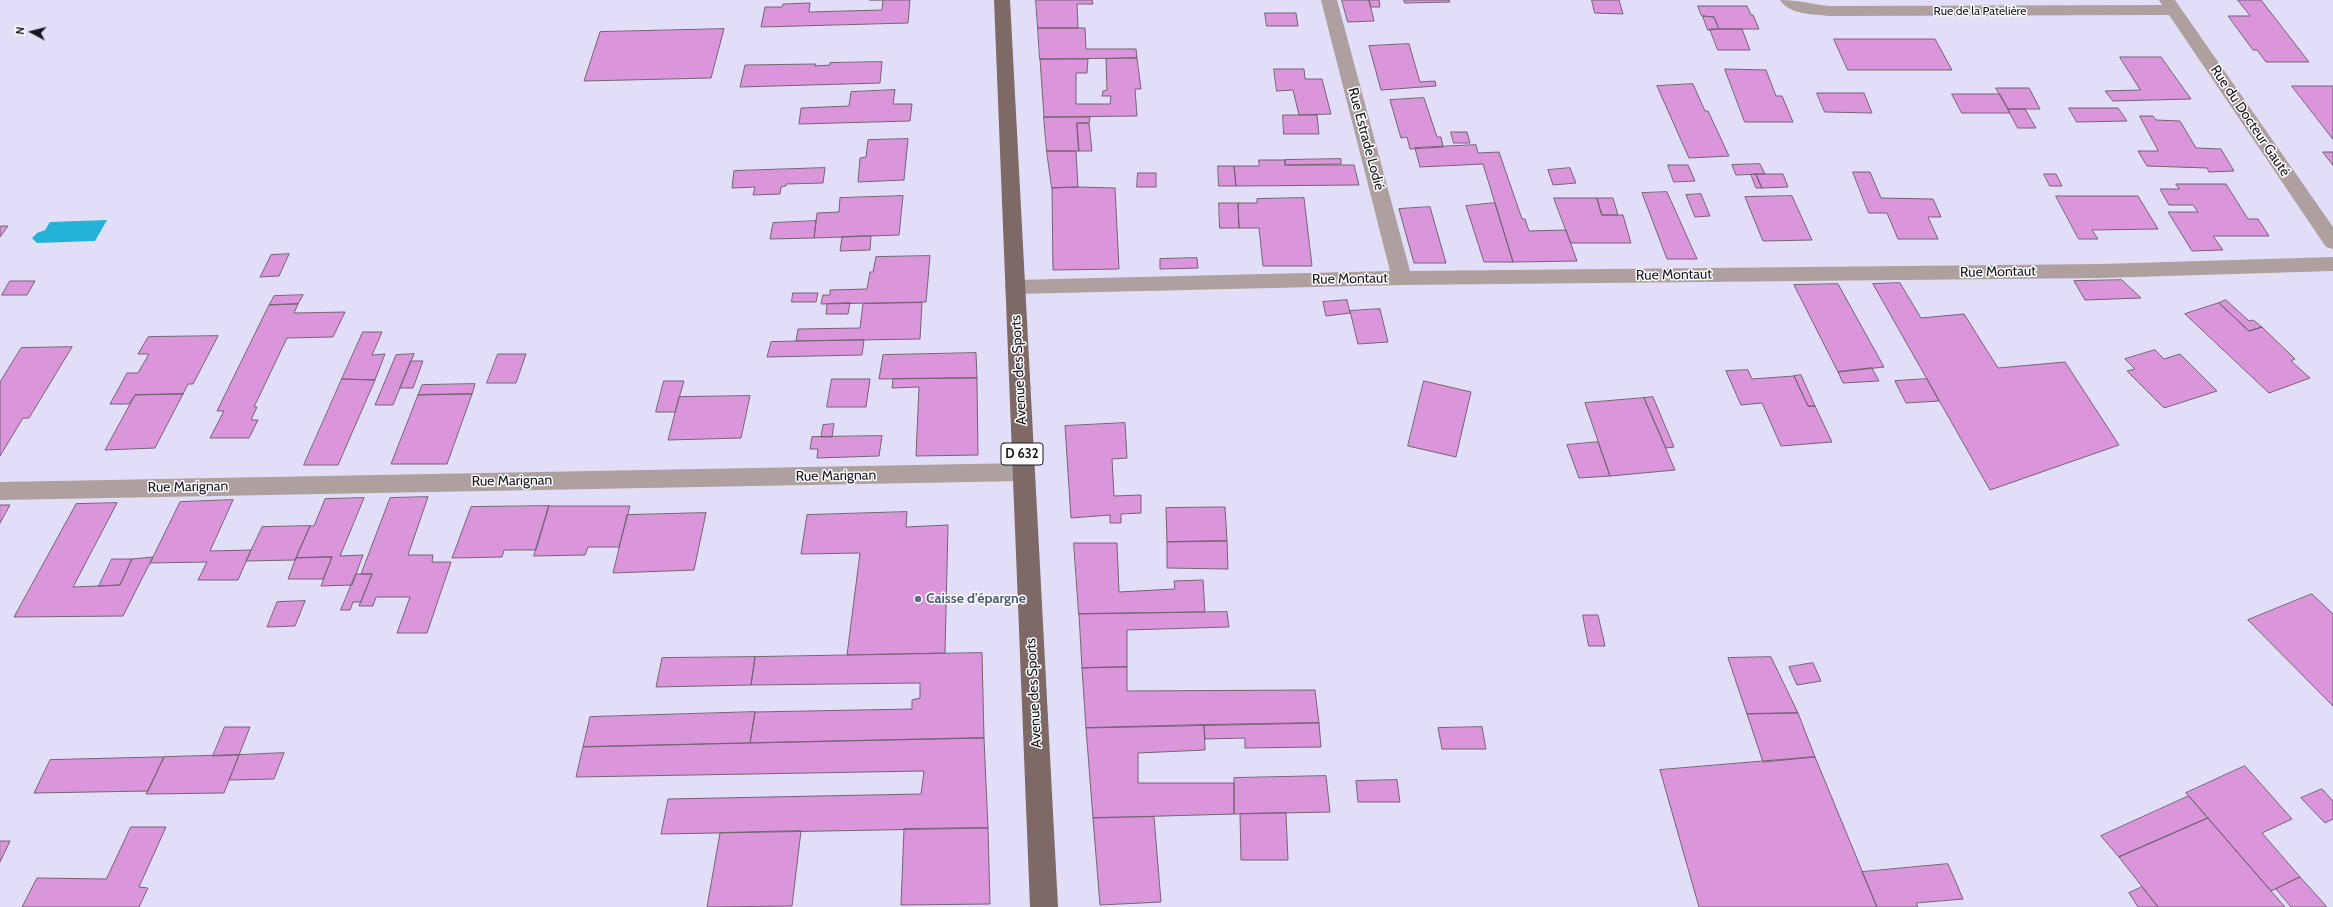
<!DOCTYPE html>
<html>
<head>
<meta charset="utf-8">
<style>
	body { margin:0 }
	#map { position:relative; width:2333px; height:907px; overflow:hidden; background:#e2def7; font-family:Cabin,sans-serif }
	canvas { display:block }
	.north { position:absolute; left:12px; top:12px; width:40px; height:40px; -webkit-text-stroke:3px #fff; paint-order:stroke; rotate:277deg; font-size:11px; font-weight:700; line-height:16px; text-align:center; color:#18161f }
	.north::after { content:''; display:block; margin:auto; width:14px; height:18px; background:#18161f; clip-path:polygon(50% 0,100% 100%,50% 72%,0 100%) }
</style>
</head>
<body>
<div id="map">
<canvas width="2333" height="907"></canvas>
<div class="north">N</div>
</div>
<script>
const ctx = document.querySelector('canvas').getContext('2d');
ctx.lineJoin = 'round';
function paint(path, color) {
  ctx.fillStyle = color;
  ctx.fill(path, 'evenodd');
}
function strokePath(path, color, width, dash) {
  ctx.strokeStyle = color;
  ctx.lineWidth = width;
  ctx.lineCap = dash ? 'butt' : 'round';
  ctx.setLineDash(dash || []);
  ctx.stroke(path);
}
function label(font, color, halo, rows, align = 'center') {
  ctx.font = font + ' Cabin,sans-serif';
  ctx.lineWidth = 3;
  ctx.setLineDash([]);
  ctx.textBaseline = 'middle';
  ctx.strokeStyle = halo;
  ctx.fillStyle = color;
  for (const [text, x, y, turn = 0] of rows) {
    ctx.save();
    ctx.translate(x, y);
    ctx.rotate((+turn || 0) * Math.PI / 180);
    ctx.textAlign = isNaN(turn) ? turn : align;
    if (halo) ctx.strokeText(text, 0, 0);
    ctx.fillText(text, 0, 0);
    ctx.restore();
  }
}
const water = new Path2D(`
	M107 220 95 241 37 243 32 238 37 233 45 230 50 222Z`);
const building = new Path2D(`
	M870 0H910L908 23 761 27 765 7H782L783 4 810 3 809 12 882 10 883 0Z
	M1036 0H1092L1093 4H1077L1078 28H1038Z
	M1342 0H1369L1374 21 1348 22Z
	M1369 0H1379L1380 7H1371Z
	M1404 0H1449L1450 2 1405 3Z
	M1592 0H1619L1623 14 1595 13Z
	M2238 0H2261L2309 62H2266L2257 50H2253L2228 16H2250Z
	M1698 6H1747L1751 15H1753L1759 29H1719L1714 17 1702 16Z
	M1265 13H1296L1298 26H1267Z
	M1703 16 1714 17 1719 29 1708 30Z
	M1038 28H1085L1086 49H1136L1137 58 1040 59Z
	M724 29 711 78 584 81 600 32Z
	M1710 29H1742L1750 50H1718Z
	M1834 39H1935L1952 70H1848Z
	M1409 44 1420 82 1435 81 1436 86 1381 90 1369 46Z
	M2120 57H2161L2191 99 2113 101 2105 91 2140 90Z
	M1137 58 1141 89H1135L1137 116 1044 117 1040 59H1088L1087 73H1076V104H1110L1111 96H1102L1103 91 1107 90 1106 59Z
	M882 62 880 83 740 87 745 65 816 64 815 66 830 65V63Z
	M1274 69H1304L1305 79H1322L1331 114 1299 115 1293 90 1277 91Z
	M1725 69 1766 70 1776 96H1782L1793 122H1745Z
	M1693 84 1705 111H1708L1729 156 1689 158 1657 86Z
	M2292 86H2333V139Z
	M1996 88H2029L2040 109H2008Z
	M895 90 893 104H912L910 121 799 124 801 108 849 106 851 92Z
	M1817 93H1864L1872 113 1825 112Z
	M1952 94H2000L2010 113H1962Z
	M1424 98 1437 137H1441L1443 147 1410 149 1407 137 1401 138 1390 100Z
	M2069 108H2118L2127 121 2077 122Z
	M2008 109H2025L2036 128H2018Z
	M1283 115H1317L1319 134H1284Z
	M2140 116H2153L2156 120 2180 121 2196 148 2221 149 2234 171 2209 172 2207 168 2147 166 2138 151H2158Z
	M1044 117H1090L1089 123H1077L1079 151H1047Z
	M1077 123H1089L1092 151H1079Z
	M1451 132H1467L1470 143H1454Z
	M908 139 904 180 858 182 860 158 866 157 868 140Z
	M1476 145 1478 153 1499 152 1522 219H1525L1529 231 1566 230 1577 261 1513 262 1483 164 1420 167 1415 148Z
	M1047 151H1076L1078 187 1052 188Z
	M2323 152H2333V165Z
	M1341 159V164L1285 165V160Z
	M1259 160H1285V165H1354L1359 185 1236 186 1234 166H1259Z
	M1760 164 1765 174 1736 175 1732 165Z
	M1668 165H1688L1695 181 1674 182Z
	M1218 166H1234L1236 186H1219Z
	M825 168 823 183 786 184V186L781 187 780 194 753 195 755 187 732 188 734 171Z
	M1570 168 1576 183 1553 185 1548 170Z
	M1853 172H1870L1881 198 1933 199 1941 217H1928L1938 239H1898L1887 213H1869Z
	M1138 173H1156V187H1137Z
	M1756 174 1762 188H1756L1751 175Z
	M1756 174H1783L1788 187 1762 188Z
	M2044 174H2056L2062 186H2050Z
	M2176 184H2226L2248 219H2258L2269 236H2213L2223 250 2192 251 2168 212H2198L2193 205H2169L2160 189H2179Z
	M1078 187 1115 188 1119 269 1053 270 1052 188Z
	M1667 192 1697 259H1667L1642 193Z
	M1701 194 1710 216 1695 217 1686 195Z
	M903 196 899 235 814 238 817 213 839 212 840 198Z
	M1792 196 1812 240 1763 241 1745 197Z
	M2056 196H2138L2158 229 2092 230 2098 239H2079Z
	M1304 198 1312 266H1263L1259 228H1239L1238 203H1257V199Z
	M1554 198H1597L1602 215H1623L1631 243H1571Z
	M1597 198H1613L1618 215H1602Z
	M1219 203H1238L1239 228H1220Z
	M1495 203 1513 262H1484L1466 206Z
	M1430 207 1446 263H1414L1399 209Z
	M816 221 814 238 770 239 773 223Z
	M1 226H8L0 237V228Z
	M871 236 870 250 840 251 842 237Z
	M289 254 279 276 260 277 271 255Z
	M930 256 926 302 821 304 823 295H830V290L867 289 870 272H873L876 257Z
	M1197 258 1198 268 1160 269V259Z
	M2122 280 2141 298 2085 300 2074 281Z
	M10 281H35L27 295H2Z
	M1900 283 1921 318 1964 314 1998 368 2065 362 2119 445 1990 490 1873 284Z
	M1838 284 1884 367 1838 372 1794 285Z
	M793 293H818L816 302H792Z
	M303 295 298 304 269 305 274 296Z
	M1347 300 1350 313 1326 316 1323 302Z
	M2226 300 2249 321 2253 320 2262 327 2249 331 2219 303Z
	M850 303 848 314H826L827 304Z
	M922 303 920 339 796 341 798 329 860 328 863 304Z
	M2219 303 2249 331 2262 327 2295 359 2291 361 2310 378 2269 393 2185 314Z
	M298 304 294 313 345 312 333 337 287 338 254 407H257L251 420H258L249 438H210L224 411H217L269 305Z
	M1380 309 1388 342 1358 344 1350 311Z
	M363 332H382L372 355 385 354 375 380 342 379Z
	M218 336 193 384H188L183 394 135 395 129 404H110L127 373H138L149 354H138L148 337Z
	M864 340 862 355 767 357 771 342Z
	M72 347 29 418H23L0 456V382L21 348Z
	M2155 350 2164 359 2180 354 2217 391 2164 408 2127 371 2135 369 2125 359Z
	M976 353 977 378 879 379 883 355Z
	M414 354 393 405H375L396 355Z
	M498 354H526L516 383H487Z
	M411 361H423L413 388H400Z
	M1872 368 1879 381 1843 383 1838 372Z
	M1748 370 1752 379 1794 376 1808 406H1815L1832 442 1781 446 1762 403 1741 405 1726 371Z
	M1801 375 1815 406H1808L1794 376Z
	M977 378 978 455 916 456 919 387 892 388 893 379Z
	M342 379 375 380 338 465H304Z
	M832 379H870L866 407H827Z
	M1927 379 1939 401 1906 403 1895 381Z
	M664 381H684L675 412H656Z
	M1424 381 1471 392 1456 457 1408 446Z
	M475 384 472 394 418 395 422 385Z
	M183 394 155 448 105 450 135 395Z
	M472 394 447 464H391L418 395Z
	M750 396 741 438 668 440 679 397Z
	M1653 397 1674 447 1666 448 1644 398Z
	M1644 398 1675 470 1610 476 1585 403Z
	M1125 423 1127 458 1112 459 1114 496 1141 495V513L1121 514V523H1110V515L1071 518 1065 426Z
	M834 424 832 437H821L823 425Z
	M882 436 879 456 817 458 818 449H810L812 437Z
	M1598 442 1610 476 1579 478 1567 445Z
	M428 497 408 555H433L432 562H451L427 633H397L410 597H376L373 606H359L372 574H361L390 498Z
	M364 498 340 556 363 555 352 585 321 586 332 557 296 558 310 526H314L325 499Z
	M233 500 210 551 251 550 238 580H198L207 562 150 563 180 502Z
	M117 503 73 587 120 585 132 559 153 557 123 616 14 617 76 504Z
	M0 505H10L0 523Z
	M549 506 536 550H504L502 557 452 558 471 507Z
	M549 506H630L619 547H588L585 555 534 556Z
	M1220 507H1225L1227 541 1167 542 1166 508Z
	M907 512 906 527 948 525 945 653 847 655 860 553 801 554 807 515Z
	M706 513 694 570 613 573 627 515Z
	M310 526 295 560 246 561 262 527Z
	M1227 541 1228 569 1167 568V542Z
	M1074 543H1117L1119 592 1175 589 1174 581 1203 580 1205 612 1079 614Z
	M332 557 323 579H288L296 558Z
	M112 559H132L120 585 99 586Z
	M356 574H372L361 602H353L350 610H341Z
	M2312 594 2333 614V706L2248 620Z
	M305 601 295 626 267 627 277 602Z
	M1227 612 1229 627 1127 630V667L1082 668 1079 614Z
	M1583 615H1598L1605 646H1589Z
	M982 653 984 738 750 743 755 712 912 709V700L920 698V683L751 685 755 657Z
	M755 657 751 685 656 687 662 658Z
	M1771 657 1798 713 1747 714 1728 658Z
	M1813 663 1821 681 1797 685 1789 667Z
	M1127 667V691L1315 690 1319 723 1086 728 1082 668Z
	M755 712 750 743 583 747 590 717Z
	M1798 713 1815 757 1763 762 1747 714Z
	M1319 723 1321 747 1245 748V738L1205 739 1204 725Z
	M1204 725 1205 750 1138 753V783H1234V814L1093 818 1086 728Z
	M225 727H250L239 755 213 756Z
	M1482 727 1486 749H1442L1438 728Z
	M984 738 988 828 661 834 668 799 921 794 924 771 576 777 583 747Z
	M284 753 274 779 229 780 239 755Z
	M239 755 224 793 146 794 164 757Z
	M157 757H164L148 791 34 793 50 760Z
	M1815 757 1877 907H1699L1660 770Z
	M2245 766 2292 819 2262 833 2300 877 2271 891 2186 793Z
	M1326 776 1330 812 1234 814V778Z
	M1397 780 1400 802H1358L1356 781Z
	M2322 789 2333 801V819L2325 823 2301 798Z
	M2189 796 2208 818 2119 857 2101 836Z
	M1286 813 1288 860H1241L1240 814Z
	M1154 817 1161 902 1100 905 1093 818Z
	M2208 818 2271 891 2285 907H2158L2119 857Z
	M131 827H166L139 887 148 888 139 907H22L37 878 106 879Z
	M988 828 990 904 901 905 904 829Z
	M801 831 792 906 707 907 720 833Z
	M0 841H10L0 862Z
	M1948 864 1963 899 1916 903 1918 907H1877L1862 872Z
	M2300 877 2327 907H2291L2276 889Z
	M2142 887 2158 907H2138L2129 893Z`);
const minor = new Path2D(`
	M1321 0H1337L1410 271 2101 264 2333 257V271L2101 278 1402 285 1015 294 1008 292 1005 287 1008 282 1015 280 1390 271Z
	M1780 0C1797 0 1812 4 1829 6L2162 5 2159 0H2175L2333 227V249L2326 247 2169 15 1829 16C1813 14 1790 15 1780 0Z
	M1023 463 1031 466 1034 472 1031 478 1023 481 0 500V482Z`);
const primary = new Path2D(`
	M994 0H1010L1058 907H1030Z`);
const markers = [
	[918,599,4,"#5c6f8a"]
];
const farStreetnames = [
	["Rue de la Patelière",1980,11]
];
const shields = [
	[1022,454,42]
];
const shieldNames = [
	["D 632",1022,454]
];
const streetNames = [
	["Rue du Docteur Gauté",2250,121,56],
	["Rue Estrade Lodié",1366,139,75],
	["Rue Montaut",1998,272,-1],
	["Rue Montaut",1674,275,-1],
	["Rue Montaut",1350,279,-1],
	["Avenue des Sports",1019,370,-93],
	["Rue Marignan",836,476,-1],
	["Rue Marignan",512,481,-1],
	["Rue Marignan",188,487,-1],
	["Avenue des Sports",1034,693,-93]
];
const serviceNames = [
	["Caisse d'épargne",926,599]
];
paint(water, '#24b2d9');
paint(building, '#da95db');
strokePath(building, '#756375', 1);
paint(minor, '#ada09e');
paint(primary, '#7f6966');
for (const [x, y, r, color] of markers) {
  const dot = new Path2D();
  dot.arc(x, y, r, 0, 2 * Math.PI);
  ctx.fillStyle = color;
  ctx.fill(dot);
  strokePath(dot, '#fff', 1.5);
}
label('12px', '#18161f', '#fff', farStreetnames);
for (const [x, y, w] of shields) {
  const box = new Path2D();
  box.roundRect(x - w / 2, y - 11, w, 22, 3);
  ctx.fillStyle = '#fff';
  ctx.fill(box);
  strokePath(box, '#18161f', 1);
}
label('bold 13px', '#18161f', null, shieldNames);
label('14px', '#18161f', '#fff', streetNames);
label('bold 14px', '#4e5e75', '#fff', serviceNames, 'left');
</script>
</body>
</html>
